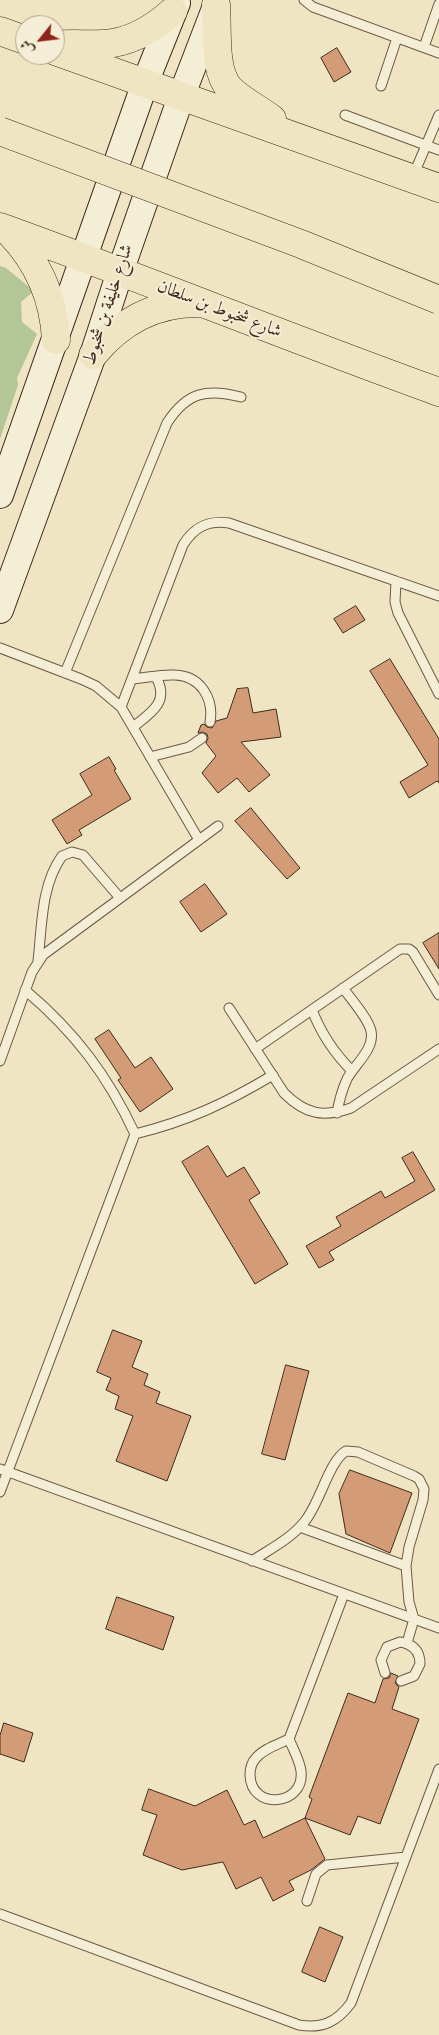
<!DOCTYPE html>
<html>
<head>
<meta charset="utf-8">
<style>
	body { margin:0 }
	#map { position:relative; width:439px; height:2035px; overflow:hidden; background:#efe5c2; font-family:"IM FELL Double Pica",Amiri,serif }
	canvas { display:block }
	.north { position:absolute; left:15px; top:15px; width:50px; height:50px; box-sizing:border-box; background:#f5eed7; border:1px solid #ada08d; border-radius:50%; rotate:241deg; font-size:14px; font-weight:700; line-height:20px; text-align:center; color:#402a1d }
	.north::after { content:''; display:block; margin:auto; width:18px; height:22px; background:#8f2418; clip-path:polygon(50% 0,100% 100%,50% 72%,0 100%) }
</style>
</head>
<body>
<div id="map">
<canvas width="439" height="2035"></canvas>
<div class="north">ش</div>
</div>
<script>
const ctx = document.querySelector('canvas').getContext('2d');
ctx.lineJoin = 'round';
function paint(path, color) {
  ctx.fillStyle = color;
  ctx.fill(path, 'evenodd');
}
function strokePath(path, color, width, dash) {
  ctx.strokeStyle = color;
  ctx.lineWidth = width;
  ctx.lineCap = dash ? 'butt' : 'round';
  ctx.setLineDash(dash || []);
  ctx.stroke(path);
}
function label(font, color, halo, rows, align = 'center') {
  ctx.font = font + ' "IM FELL Double Pica",Amiri,serif';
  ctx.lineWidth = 4;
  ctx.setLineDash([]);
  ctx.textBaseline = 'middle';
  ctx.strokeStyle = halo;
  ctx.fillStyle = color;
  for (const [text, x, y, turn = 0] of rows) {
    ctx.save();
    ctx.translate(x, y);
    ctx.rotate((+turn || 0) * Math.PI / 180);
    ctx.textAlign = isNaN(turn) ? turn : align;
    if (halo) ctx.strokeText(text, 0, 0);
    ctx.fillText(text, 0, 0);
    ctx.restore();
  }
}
const green = new Path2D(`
	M0 266 6 268 34 291 21 302 22 322 37 334 17 378 18 385 0 439Z`);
const building = new Path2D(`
	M337 48 351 72 334 82 321 58Z
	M356 606 365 620 343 633 334 619Z
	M390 659 439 739V783L437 781 409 798 400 782 428 765 370 671Z
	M248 688 253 713 276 709 281 737 241 742 270 775 249 792 237 778 218 793 202 773 216 756 206 743 208 738 207 734 202 732 198 733 201 725 204 724 207 727 212 728 216 721 227 718 237 689Z
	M109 757 116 769 114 770 131 799 79 830 82 835 67 844 52 820 92 795 80 774Z
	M251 808 300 868 287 879 235 821Z
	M205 884 227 914 201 932 180 902Z
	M439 933V969L423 943Z
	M109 1030 135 1068 151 1057 173 1089 140 1112 118 1080 121 1078 95 1039Z
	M208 1146 227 1177 244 1167 260 1193 249 1200 288 1264 255 1284 182 1162Z
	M413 1152 435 1190 329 1252 334 1260 319 1268 306 1246 341 1226 336 1217 381 1191 385 1198 415 1181 402 1158Z
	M113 1330 142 1341 132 1367 148 1374 144 1385 160 1392 156 1403 191 1416 167 1481 116 1461 133 1416 115 1409 119 1396 106 1390 111 1378 97 1372Z
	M286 1365 309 1371 285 1460 262 1454Z
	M350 1470 412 1493 390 1553 346 1534 339 1494Z
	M117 1597 174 1617 163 1650 106 1629Z
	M391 1673 398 1676 395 1683 399 1687 392 1709 419 1719 380 1824 358 1816 350 1835 305 1818 312 1799 309 1797 348 1693 375 1703 383 1679 389 1678Z
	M4 1723 33 1733 24 1762 0 1754V1736Z
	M149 1789 195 1806 227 1790 244 1825 255 1820 263 1838 305 1818 325 1859 311 1870 289 1881 294 1890 273 1901 261 1877 236 1889 223 1862 182 1870 143 1855 157 1815 142 1810Z
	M320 1927 343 1937 325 1982 302 1972Z`);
const service = new Path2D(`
	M304 0 313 7 439 53
	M424 47 439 4
	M381 86 397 38
	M345 115 439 150
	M413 176 439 115
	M396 581 395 602 398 613 439 694
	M0 648 81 679 96 686 121 707 199 840
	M65 673 167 423C187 392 207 388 241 397
	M132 679C146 678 161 674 175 675 201 676 214 699 210 722
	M121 707 183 545C194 527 208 520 229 523L439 596
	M133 727C151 713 170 702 156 677
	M150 757 189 747 202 738
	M38 961C42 926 41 885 62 856L72 852 83 855 120 898
	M229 1008 284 1093C305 1114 323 1118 351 1108L439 1049
	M312 1010C321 1033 334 1053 352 1071
	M255 1049 400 949H409L413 952 439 995
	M0 1061 32 972 43 955 218 826
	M337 1113C339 1101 342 1090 347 1079 355 1064 375 1049 371 1031 368 1018 351 999 343 988
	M135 1134C188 1121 226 1103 273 1075
	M0 1469 439 1628
	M0 1492 135 1134C108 1076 75 1032 25 990
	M300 1527 406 1566
	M252 1561C270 1549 292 1538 305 1521 320 1503 329 1461 346 1451L358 1452 414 1476 419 1479 424 1489 423 1500 409 1547 406 1566 409 1602 414 1619 407 1643
	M385 1673 381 1660 387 1647 400 1642C413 1644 420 1651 420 1664L414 1676 401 1681
	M289 1739C293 1749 300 1761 301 1771 305 1806 251 1811 250 1775 250 1769 252 1762 256 1758 263 1749 279 1744 289 1739Z
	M289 1739 344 1594
	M307 1901 316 1874 327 1865 406 1857
	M0 1914 299 2025C322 2029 337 2022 351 2003L439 1769`);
const secondary = new Path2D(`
	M0 495 145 83 177 3
	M0 610 93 355 120 272 181 97 216 6`);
const primary = new Path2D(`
	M216 5C218 30 213 71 230 89 242 101 259 109 272 119
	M0 31 25 40
	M55 45C71 43 87 45 103 44 130 43 153 29 173 11
	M55 51 439 188
	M0 227C147 280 292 339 439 392
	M7 230C38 261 54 297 56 340
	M93 355C119 323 154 303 197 303`);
const trunkBridge = new Path2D(`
	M0 131 301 244 439 300`);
const streetNames = [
	["شارع خليفة بن شخبوط",109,305,-72],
	["شارع شخبوط بن سلطان",219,310,21]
];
paint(green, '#b4c697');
paint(building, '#d39c77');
strokePath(building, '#402a1d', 1);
strokePath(service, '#6c5946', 11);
strokePath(secondary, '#402a1d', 28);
strokePath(primary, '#402a1d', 29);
strokePath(service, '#f5eed7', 9);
strokePath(secondary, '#f5eed7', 26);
strokePath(primary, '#efe5c2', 28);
strokePath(trunkBridge, '#402a1d', 29, []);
strokePath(trunkBridge, '#efe5c2', 28);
label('18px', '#402a1d', '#f5eed7', streetNames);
</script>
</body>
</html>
